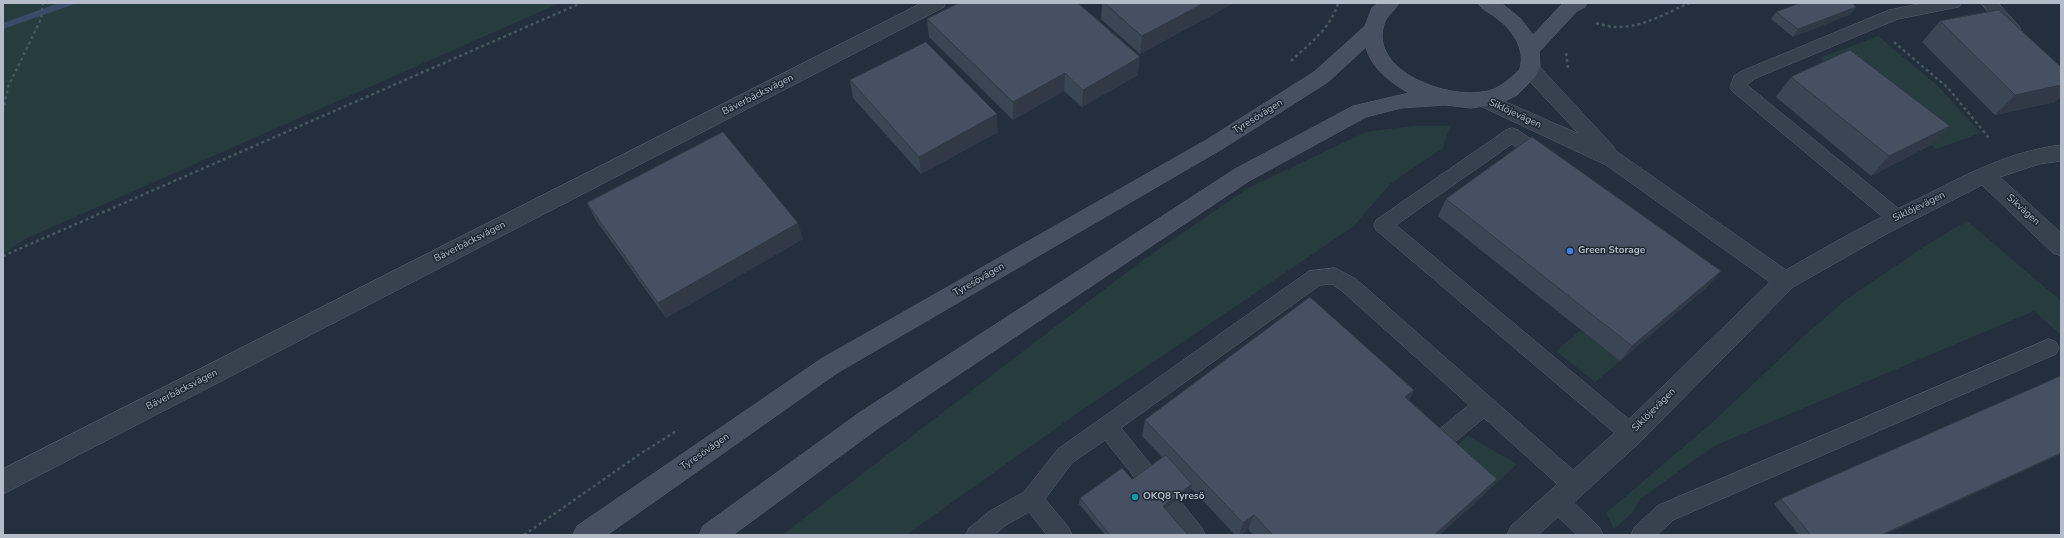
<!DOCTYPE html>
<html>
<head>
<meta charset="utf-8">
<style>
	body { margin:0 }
	#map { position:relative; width:2064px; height:538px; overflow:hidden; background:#242f3e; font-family:"Nunito Sans",sans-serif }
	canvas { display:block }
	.frame { position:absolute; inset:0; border:4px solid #b4bcc9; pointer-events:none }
</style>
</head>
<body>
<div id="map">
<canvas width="2064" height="538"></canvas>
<div class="frame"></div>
</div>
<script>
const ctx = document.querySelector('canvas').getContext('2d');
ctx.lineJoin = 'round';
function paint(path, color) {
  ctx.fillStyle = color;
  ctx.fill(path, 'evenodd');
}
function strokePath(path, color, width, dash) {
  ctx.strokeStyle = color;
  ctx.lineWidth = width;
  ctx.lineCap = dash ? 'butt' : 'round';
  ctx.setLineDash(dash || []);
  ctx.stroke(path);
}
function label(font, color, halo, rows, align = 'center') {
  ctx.font = font + ' "Nunito Sans",sans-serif';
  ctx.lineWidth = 3;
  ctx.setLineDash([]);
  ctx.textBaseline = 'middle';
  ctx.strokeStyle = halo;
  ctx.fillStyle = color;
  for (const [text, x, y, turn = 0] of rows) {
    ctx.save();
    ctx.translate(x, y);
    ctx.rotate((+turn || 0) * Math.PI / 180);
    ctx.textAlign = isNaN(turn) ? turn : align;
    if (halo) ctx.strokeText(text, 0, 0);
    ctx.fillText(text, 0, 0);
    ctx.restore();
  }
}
const green = new Path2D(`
	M3 3H560L25 239 3 254Z
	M1878 36 1938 86 1981 133 1936 149 1820 58Z
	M1412 126H1450L1443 148 1390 184 1354 226 1072 417 906 535H782L1143 260 1248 188 1366 132Z
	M1967 221 2061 301V335L2034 311 1714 446 1640 499 1632 513 1614 529 1606 513 1714 421 1806 334 1848 298 1925 246Z
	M1581 330 1620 361 1595 382 1556 351Z
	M1468 436 1517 464 1485 494 1443 456Z`);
const stream = new Path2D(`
	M59 3H74L72 5 3 29V23Z`);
const path = new Path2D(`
	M1596 23C1630 35 1658 17 1689 3
	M1894 42 1948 88 1989 138
	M1566 53 1568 68
	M1291 61C1309 44 1331 28 1338 3
	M3 111 8 87 41 19 43 3
	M3 256 581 3
	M524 535 640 454 678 430`);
const lane = new Path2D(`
	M1924 3H1961L1959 7 1953 8 1898 19 1754 79 1747 85 1904 213 1906 218 1904 223 1897 225 1890 223 1732 91 1730 87 1734 76 1742 71 1889 10Z
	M1981 3H1998L2019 26 2021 30 2019 34 2013 36 2007 34Z
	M1512 128 1518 130 1551 153 1554 158 1551 163C1537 167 1523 152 1512 144L1396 225 1638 427 1641 434 1638 441 1631 443 1624 441 1376 230 1374 225 1376 220 1506 130Z
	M1335 268 1356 279 1581 477 1584 484 1581 491 1573 494 1565 491 1484 418 1440 454 1433 457 1426 454 1422 447 1426 440 1469 405 1342 291 1332 284 1320 285 1121 428 1202 528 1205 535H1180L1105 440 1072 463 1045 499 1069 528 1072 535H1047L1029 512 1006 525 994 535H966L969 528 990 511 1024 492 1058 449 1309 271Z
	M2049 339 2056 342 2059 348 2056 354 1673 520 1657 535H1631L1634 528 1657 506Z
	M1557 491 1565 494 1600 528 1603 535H1577L1549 508 1546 501 1549 494Z`);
const street = new Path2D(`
	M922 3H946L944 7 3 494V469Z
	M1530 62 1537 64 1613 146 1616 151 1786 270C1833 243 1879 217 1928 194 1970 172 2013 151 2061 145V161L2039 164 2000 177 2061 233V256L2053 253 1982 185 1890 232 1793 287 1640 442 1538 535H1507L1511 526 1622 426 1770 282 1606 165 1476 104 1473 99 1476 94 1483 92 1579 134 1523 74 1520 69 1523 64Z`);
const secondary = new Path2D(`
	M1379 3H1399C1394 12 1385 16 1383 28 1373 75 1456 102 1491 90 1503 86 1512 77 1520 69 1526 48 1511 28 1495 17 1489 12 1482 10 1478 3H1501L1520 18 1533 35 1563 3H1587L1585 7 1577 11 1539 52 1540 67 1535 77 1517 95 1505 101 1485 106 1471 108 1445 105 1401 108 1366 117 1249 181 877 429 733 535H699L703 526 859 413 1235 169 1353 106 1409 93C1391 83 1371 68 1366 47L1328 82 1222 149 837 373 607 535H573L577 526 821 359 1208 139 1314 72 1365 26 1372 8Z`);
const wall = new Path2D(`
	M1102 3H1234L1140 54 1101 19Z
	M1856 7 1851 14 1793 37 1771 19 1776 12Z
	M927 19 1138 75 1082 107 1064 91 1013 120 929 37Z
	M1940 21 2055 102 1995 115 1922 42Z
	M1791 77 1931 145 1871 176 1776 97Z
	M850 80 998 132 921 174 853 98Z
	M1446 199 1721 271 1707 287 1620 361 1438 216Z
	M587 203 803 239 666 318 596 220Z
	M2061 376V454L1884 535H1799L1774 504 1781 499Z
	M1414 390 1409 400 1485 494 1439 535H1253L1248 529 1241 535H1235L1191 488V490L1165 509 1188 535H1105L1079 504 1080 498 1132 479 1163 458 1142 436 1145 420Z`);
const shadedWall = new Path2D(`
	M1204 3H1234L1140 54 1142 36Z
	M1856 7 1851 14 1793 37 1798 29Z
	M1140 57 1138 75 1082 107 1083 90Z
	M1065 73 1064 91 1013 120V102Z
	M2061 85V97L2055 102 1995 115 2015 95Z
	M997 114 998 132 921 174 919 157Z
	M1950 126 1931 145 1871 176 1889 156Z
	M798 223 803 239 666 318 658 303Z
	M1721 271 1707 287 1620 361 1632 346Z
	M1414 390 1405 406V397Z
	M2061 453V454L1884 535H1881Z
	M1497 479 1485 494 1439 535H1434Z
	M1192 484 1191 490 1162 511 1163 506Z
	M1254 515 1248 529 1241 535H1239L1243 523Z`);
const building = new Path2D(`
	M959 3H1078L1140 57 1083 90 1065 73 1013 102 927 19Z
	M1105 3H1204L1142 36Z
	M1800 3H1852L1856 7 1798 29 1776 12Z
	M1999 10 2061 67V85L2015 95 1940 21Z
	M926 42 997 114 919 157 850 80Z
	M1850 50 1950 126 1889 156 1791 77Z
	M723 132 798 223 658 303 587 203Z
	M1532 137 1721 271 1632 346 1446 199Z
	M1310 297 1414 390 1405 397 1497 479 1434 535H1273L1254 515 1243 523 1145 420Z
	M2061 376V453L1881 535H1811L1781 499Z
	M1166 455 1192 484 1163 506 1188 535H1110L1080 498 1122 468 1132 479Z`);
const markers = [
	[1570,251,4,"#3f7fe0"],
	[1135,497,4,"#0f9aa8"]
];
const streetNames = [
	["Bäverbäcksvägen",758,95,-27],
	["Siklöjevägen",1515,114,25],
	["Tyresövägen",1258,117,-32],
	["Siklöjevägen",1919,207,-26],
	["Sikvägen",2023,210,42],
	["Bäverbäcksvägen",470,242,-27],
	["Tyresövägen",979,280,-30],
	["Bäverbäcksvägen",182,390,-27],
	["Siklöjevägen",1654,410,-45],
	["Tyresövägen",705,452,-35]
];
const poiNames = [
	["Green Storage",1578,251],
	["OKQ8 Tyresö",1143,497]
];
paint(green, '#263c3f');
paint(stream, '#394c67');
strokePath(lane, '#565f6c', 1);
strokePath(street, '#565f6c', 1);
strokePath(secondary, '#565f6c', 1);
strokePath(path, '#44595c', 2.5, [3, 3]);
paint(lane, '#38414e');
paint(street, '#38414e');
paint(secondary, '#465061');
paint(wall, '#3b4654');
paint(shadedWall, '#303945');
paint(building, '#455162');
strokePath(building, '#303945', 1);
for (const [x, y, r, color] of markers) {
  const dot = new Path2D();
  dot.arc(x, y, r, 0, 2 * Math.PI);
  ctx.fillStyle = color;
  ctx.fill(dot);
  strokePath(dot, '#1d2633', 1.5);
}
label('10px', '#b4bcc9', '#1d2633', streetNames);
label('bold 10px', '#b4bcc9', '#1d2633', poiNames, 'left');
</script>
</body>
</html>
